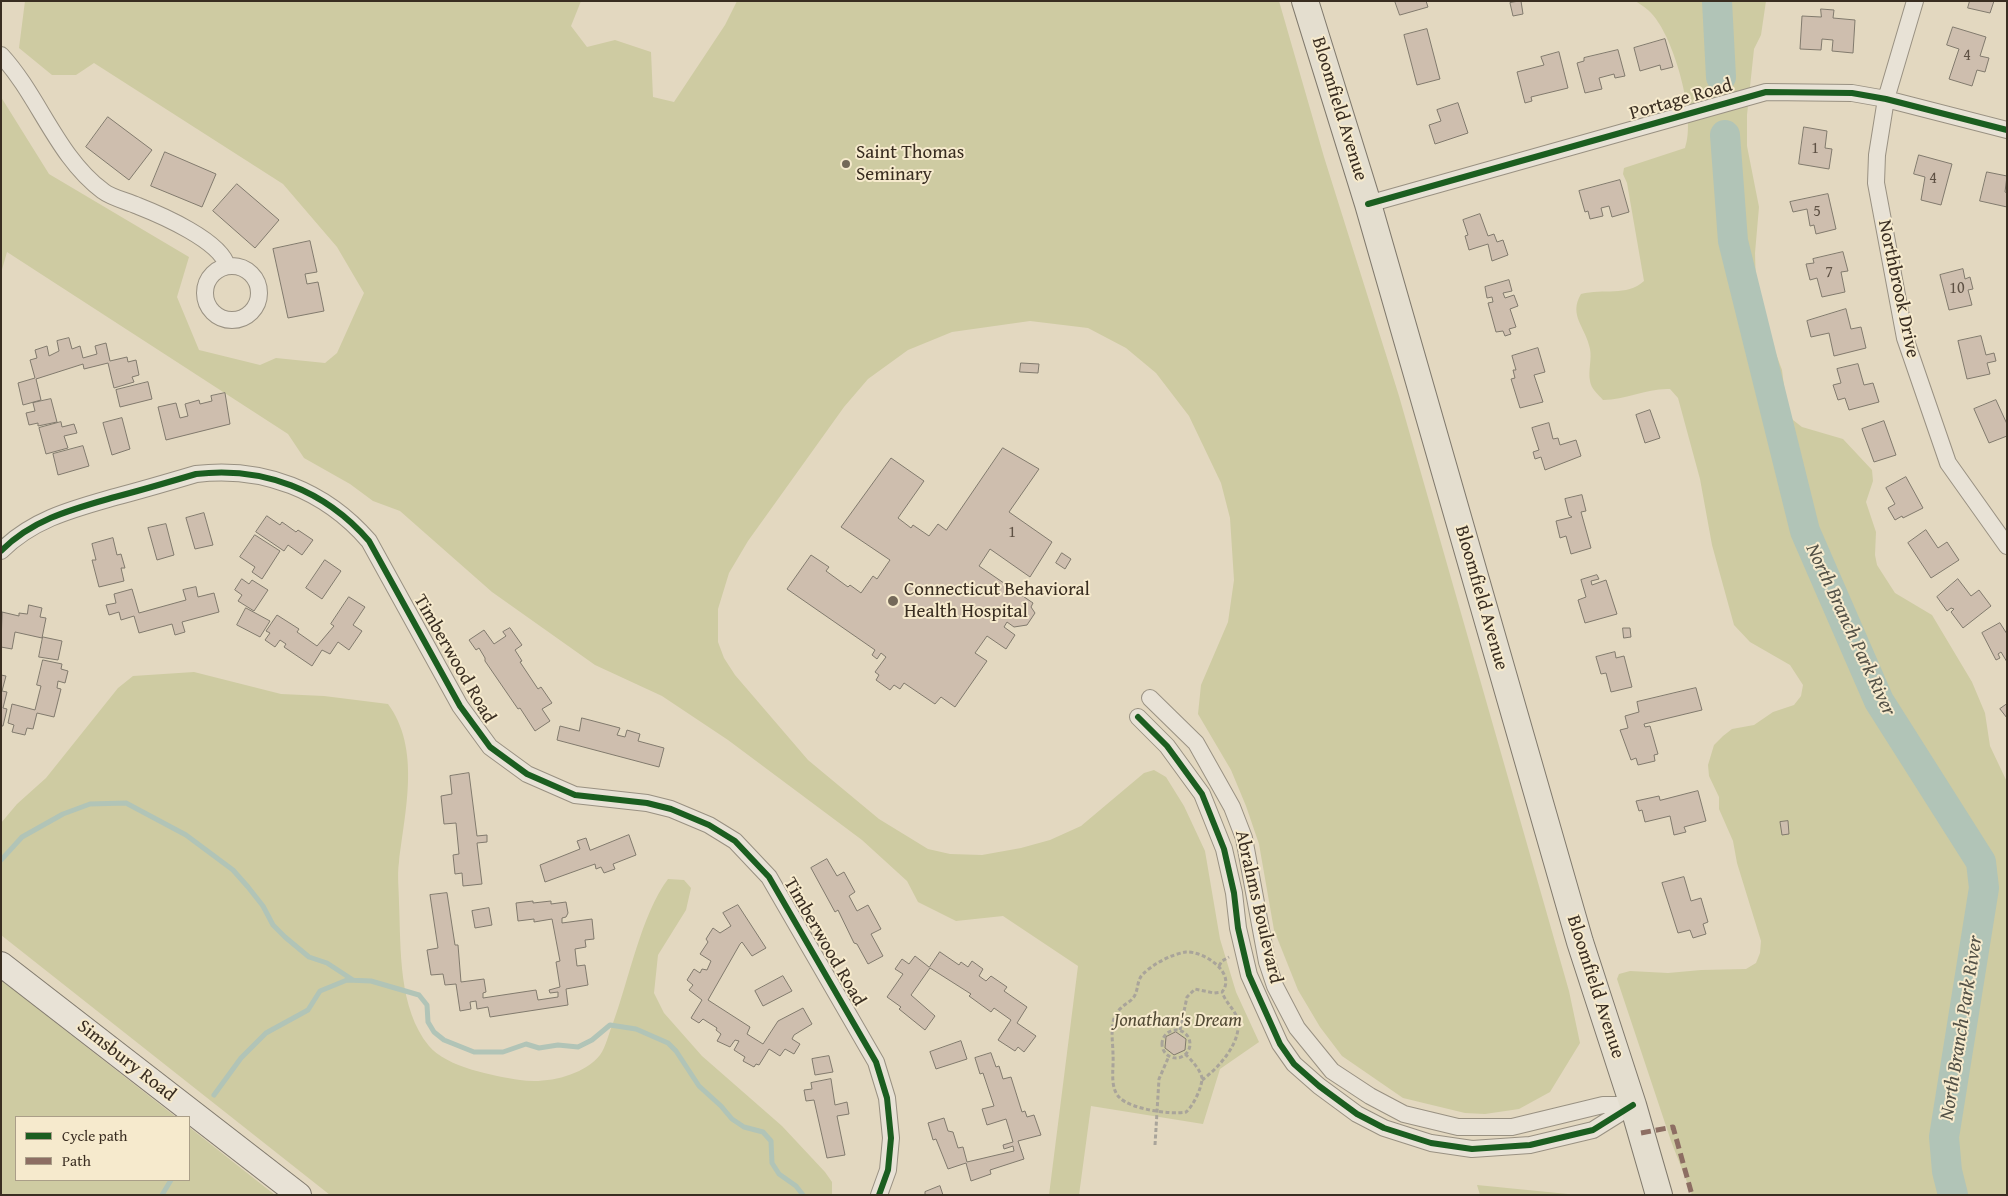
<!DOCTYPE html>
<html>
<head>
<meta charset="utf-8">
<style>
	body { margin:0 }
	#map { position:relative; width:2008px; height:1196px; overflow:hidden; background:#e3d8c0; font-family:"Gentium Book Plus",serif }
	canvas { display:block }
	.frame { position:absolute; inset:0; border:2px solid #392d21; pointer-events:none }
	.legend { position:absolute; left:15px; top:1116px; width:175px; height:65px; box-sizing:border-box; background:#f6eacd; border:1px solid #aa9e88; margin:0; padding:6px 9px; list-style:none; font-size:15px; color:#392d21 }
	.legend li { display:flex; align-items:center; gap:10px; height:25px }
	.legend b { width:25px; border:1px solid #aa9e88 }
</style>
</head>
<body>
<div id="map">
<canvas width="2008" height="1196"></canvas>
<div class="frame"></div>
<ul class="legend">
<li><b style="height:6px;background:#1b5e20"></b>Cycle path</li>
<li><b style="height:6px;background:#8d6e63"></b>Path</li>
</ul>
</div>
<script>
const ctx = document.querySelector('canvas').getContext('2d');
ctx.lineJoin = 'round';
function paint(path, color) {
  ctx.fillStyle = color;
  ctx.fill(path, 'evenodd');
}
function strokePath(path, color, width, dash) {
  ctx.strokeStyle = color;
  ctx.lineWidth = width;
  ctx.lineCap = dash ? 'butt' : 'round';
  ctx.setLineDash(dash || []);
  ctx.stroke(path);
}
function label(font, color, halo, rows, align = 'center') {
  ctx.font = font + ' "Gentium Book Plus",serif';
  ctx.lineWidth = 4;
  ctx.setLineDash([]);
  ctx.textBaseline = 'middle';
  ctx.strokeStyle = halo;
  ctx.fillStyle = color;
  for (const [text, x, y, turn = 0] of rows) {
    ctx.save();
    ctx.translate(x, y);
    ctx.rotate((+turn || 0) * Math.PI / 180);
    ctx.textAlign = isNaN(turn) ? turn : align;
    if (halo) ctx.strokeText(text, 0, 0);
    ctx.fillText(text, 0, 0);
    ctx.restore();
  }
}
const green = new Path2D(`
	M25 1H581L571 26 587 47 615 40 651 52 653 97 674 102 725 25 737 1H1279L1324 157 1399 396 1569 991 1580 1043 1550 1092 1519 1109 1485 1114 1465 1113 1403 1098 1342 1056 1320 1027 1298 990 1274 930 1259 844 1246 806 1231 770 1198 714 1201 685 1228 622 1234 580 1230 518 1221 483 1189 416 1156 373 1126 348 1088 328 1030 321 952 332 908 350 868 379 844 407 748 541 729 573 718 609V642L724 658 735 675 808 760 879 819 928 849 950 854 982 855 1021 848 1050 840 1081 826 1144 773 1154 770 1166 777 1184 806 1205 851 1220 939 1236 992 1259 1042 1220 1069 1203 1124 1091 1106 1079 1195H1049L1078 966 1003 916 956 921 918 902 907 881 862 840 728 740 662 696 595 665 492 592 400 511 373 501 350 484 304 458 288 434 7 252 1 273V97L49 174 189 257 177 297 199 350 260 365 276 358 325 363 337 353 364 293 337 247 283 184 94 63 76 75H52L19 48Z
	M1635 1H1766L1761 35 1754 49 1747 115V146L1759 207 1755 253 1756 286 1770 338 1782 370 1787 411 1793 420 1802 427 1843 439 1872 470 1873 481 1866 502 1876 532 1875 555 1877 565 1895 593 1932 615 1972 682 1985 713 1990 746 2007 782V1195H1692L1671 1141 1617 979 1619 974 1630 971 1668 973 1701 970 1746 969 1756 963 1760 953 1761 941 1737 863 1733 841 1719 809V797L1709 776 1708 765 1714 745 1723 736 1732 729 1754 725 1773 712 1794 705 1801 696 1803 685 1790 665 1750 642 1734 625 1712 545 1700 479 1678 398 1670 389C1647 388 1626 400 1603 400 1598 394 1591 389 1590 381 1588 371 1592 359 1590 349 1586 327 1568 316 1581 294 1604 288 1626 297 1644 281L1627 183 1623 174 1624 168 1685 148C1696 118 1676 48 1658 22 1653 13 1644 6 1635 1Z
	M194 672 281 694 324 696 388 704C421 749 405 810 399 862 397 875 399 890 399 903 401 949 398 1008 429 1046 446 1067 494 1076 520 1080 546 1084 583 1076 600 1055 606 1047 609 1032 613 1023 629 980 641 915 668 879L684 880 691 888 686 910 658 955 654 993 664 1013 702 1056 782 1126 825 1172 832 1182V1195H330L1 935V823L17 804 46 778 118 688 133 676Z
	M1 980 176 1117H16V1180H189V1127L275 1195H1Z
	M1477 1185 1578 1195H1480Z`);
const stream = new Path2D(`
	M1 860 22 837 63 814 90 804 126 803 186 835 233 870 248 887 263 906 273 925 285 937 309 957 327 963 353 980
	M214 1095 241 1058 266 1033 308 1010 320 991 347 980 371 981 419 995 427 1005 428 1022 434 1032 444 1040 474 1052H503L526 1044 539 1048 558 1045 578 1047 592 1040 610 1025 636 1029 668 1043 676 1051 699 1086 721 1106 732 1119 744 1127 763 1132 771 1141 772 1163 779 1174 796 1186 803 1195
	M162 1195 171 1180`);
const river = new Path2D(`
	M1717 1 1721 77
	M1725 135 1733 241 1805 531 1879 701 1981 862 1984 888 1944 1137 1947 1171 1953 1195`);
const building = new Path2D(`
	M1395 1H1426L1428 7 1400 15Z
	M1521 1 1523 14 1513 16 1510 3Z
	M1970 1H1994L1990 13 1968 8Z
	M1821 9 1834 10 1833 18 1855 20 1853 53 1832 51 1833 40 1822 39 1821 50 1800 49 1802 16 1821 17Z
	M1953 27 1986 37 1980 56 1989 58 1985 72 1977 70 1972 86 1949 79 1959 49 1947 45Z
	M1427 29 1440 79 1417 85 1404 35Z
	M1665 39 1673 67 1661 70 1660 65 1640 71 1634 48Z
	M1618 50 1625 76 1615 78 1614 74 1599 78 1602 89 1585 93 1577 63 1584 61V58Z
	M1559 52 1568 88 1531 97 1532 101 1525 103 1517 72 1544 65 1541 57Z
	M1458 103 1468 133 1435 144 1429 125 1441 121 1437 110Z
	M108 117 152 150 129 180 86 147Z
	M1804 127 1827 131 1825 148 1832 149 1829 169 1799 164Z
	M165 152 216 174 202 207 151 186Z
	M1919 155 1952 164 1941 205 1921 200 1925 177 1914 174Z
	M1987 172 2007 176 2005 192 2007 193V207L1980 201Z
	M1620 180 1629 212 1612 217 1609 206 1601 208 1603 216 1590 219 1588 211 1585 212 1579 191Z
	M237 184 279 220 255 248 213 211Z
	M1828 194 1836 229 1816 234 1814 225 1810 226 1807 209 1793 212 1790 202Z
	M1480 214 1488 236 1494 234 1497 242 1503 240 1508 255 1492 261 1488 244 1469 250 1465 236 1468 235 1463 220Z
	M310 241 317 272 305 274 307 284 318 282 324 311 288 318 273 249Z
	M1843 252 1848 271 1841 272 1845 292 1822 297 1817 278 1810 280 1806 264 1814 263 1813 259Z
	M1963 269 1965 279 1970 277 1973 289 1968 290 1972 305 1949 310 1940 275Z
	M1509 280 1512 291 1503 293 1505 298 1514 295 1518 306 1510 309 1516 327 1509 329 1511 334 1505 336 1503 331 1496 332 1488 303 1493 302 1492 297 1487 298 1485 287Z
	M1846 309 1851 329 1861 327 1866 348 1834 356 1829 333 1811 337 1807 321Z
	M1981 336 1986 355 1994 353 1996 361 1987 363 1990 374 1967 379 1958 341Z
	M69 338 72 349 80 346 83 358 97 354 95 346 106 343 110 361 127 357 128 362 136 360 139 375 132 377 134 382 114 388 108 363 84 369 83 364 36 379 41 400 23 405 18 383 35 378 30 360 37 358 35 350 47 346 49 356 59 351 57 341Z
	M1538 348 1545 372 1534 375 1543 402 1520 408 1511 379 1515 378 1513 370H1516L1512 356Z
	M1021 363 1039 364 1038 373 1020 372Z
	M1858 364 1864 385 1873 383 1879 402 1849 410 1845 398 1838 400 1833 385 1841 383 1837 369Z
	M148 382 152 399 120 407 116 390Z
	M225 393 230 424 166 440 158 407 176 403 180 418 188 416 185 404 199 400 200 404 212 401 211 396Z
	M51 399 57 422 38 426V423L29 425 26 413 35 411 33 403Z
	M1996 400 2007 424V436L1989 443 1974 409Z
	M1650 410 1660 438 1645 443 1636 415Z
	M122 418 130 449 112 455 103 423Z
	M1884 421 1896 455 1874 462 1862 429Z
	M61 422 62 427 74 424 77 433 64 436 68 448 46 454 39 428Z
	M1549 423 1553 439 1558 438 1560 445 1576 440 1581 456 1545 470 1541 457 1535 459 1533 452 1539 450 1532 428Z
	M83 446 89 466 58 475 53 454Z
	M1003 448 1039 469 1009 512 1052 542 1030 577 990 549 979 566 1033 603 1031 607 1035 613 1027 625 1014 627 1007 622 1004 627 1015 635 1006 649 987 636 975 653 987 661 955 707 941 697 935 704 904 683 900 689 894 685 890 690 876 680 879 675 875 672 886 657 881 653 877 659 872 655 875 650 787 589 811 555 829 567 826 571 848 587 850 585 861 593 873 576 877 579 890 560 841 527 891 458 924 481 898 518 911 528 913 525 929 536 938 524 946 530Z
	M1906 477 1923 508 1903 518 1902 516 1895 520 1888 508 1895 504 1886 488Z
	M1582 495 1586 511 1581 512 1591 548 1571 554 1566 536 1560 538 1556 521 1572 517 1569 515 1565 499Z
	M204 513 213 545 195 549 186 518Z
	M267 516 280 525 282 522 296 532 298 530 313 540 302 555 288 545 284 551 256 532Z
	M166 524 174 555 157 560 148 528Z
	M1926 530 1938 548 1947 542 1959 560 1931 578 1908 543Z
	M255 535 280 551 262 579 252 572 255 567 240 557Z
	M113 538 117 555 121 554 125 568H121L124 581 99 587 92 560H96L92 544Z
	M1062 553 1071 559 1065 569 1056 563Z
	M325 560 341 571 322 599 306 588Z
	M1597 575 1599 579 1591 581 1592 585 1606 580 1617 614 1585 623 1578 600 1586 597 1581 580Z
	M242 579 249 584 252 580 268 590 254 611 238 601 242 595 235 590Z
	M1958 579 1971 596 1979 590 1991 606 1963 628 1951 612 1954 609 1951 608 1947 611 1937 597Z
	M196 587 198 597 214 593 219 612 182 622 185 632 175 635 172 624 139 633 134 616 121 620 119 612 109 615 106 605 116 603 114 594 132 589 139 613 186 600 183 590Z
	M349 597 365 607 353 625 362 631 349 650 338 642 330 654 322 650 312 666 284 647 286 644 280 640 275 647 265 640 270 633 266 631 277 615 299 629 297 632 317 646 334 626 331 624Z
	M29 605 42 608 40 617 46 618 42 638 15 632 12 649 1 647 2 612 19 616V613L27 614Z
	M246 608 270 621 260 637 237 625Z
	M2000 623 2007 634V662L2001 652 1998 654 2000 658 1996 660 1982 633Z
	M510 628 522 645 515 650 522 661 520 662 538 689 541 687 552 703 542 709 550 721 535 731 520 708 518 709 485 661V658L479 648 476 650 469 640 484 630 494 644 506 636 503 632Z
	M1623 628H1630L1631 637 1624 638Z
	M43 637 62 641 58 660 39 657Z
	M1615 652 1616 658 1624 656 1632 687 1611 692 1606 673 1601 674 1596 657Z
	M43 660 62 664 61 669 68 671 65 683 58 681 57 688 61 689 54 717 37 713 33 729 27 728 25 735 12 732 14 725 8 723 12 704 35 710 41 686 37 685Z
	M1 675 6 676 2 691 7 692 3 708 7 709 3 726H1Z
	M1696 688 1702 710 1644 724 1645 727 1650 726 1658 754 1654 755 1655 761 1638 765 1636 758 1631 760 1620 730 1628 728 1625 716 1639 712 1637 702Z
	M2007 704V718L2000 709Z
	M582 718 620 728 617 735 625 737 627 730 640 734 638 741 664 748 659 767 557 740 560 726 579 731Z
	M469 773 477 836 487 835V842L477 843 482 884 463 886 462 873 455 874 453 855 459 854 456 823 444 824 441 796 452 794 450 776Z
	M1698 791 1706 821 1684 827 1686 832 1674 835 1670 816 1645 822 1642 810 1639 811 1636 801 1659 796 1660 800Z
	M1788 821 1789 834 1782 835 1780 822Z
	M629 835 636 855 613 864 615 869 604 873 601 867 596 869 595 864 545 882 540 865 580 849 577 841 586 838 590 850Z
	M827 859 837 876 844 872 855 892 849 896 857 911 868 905 881 929 871 934 883 956 868 964 857 944 854 943 838 910 835 912 811 868Z
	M1684 877 1691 901 1701 898 1708 922 1703 924 1706 934 1693 938 1690 930 1678 933 1662 883Z
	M447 893 455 945H458L461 982 484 979 486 992 483 993V998L536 990 538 1000 558 997V992L550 993 549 990 560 987 556 962 560 961 552 919 534 922V919L518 921 516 903 533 901V903L551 901V904L566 902 568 913 566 917 562 918V923L592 919 594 939 585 940 586 947 575 949 577 966 585 965 588 985 566 989 568 1005 490 1017 488 1007 477 1009 476 1001 470 1002 471 1009 460 1011 456 984 445 985 443 974 431 975 427 950 438 948 430 895Z
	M738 905 766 948 752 956 742 942 740 944 708 1000 750 1027 747 1034 763 1044 778 1021 803 1008 812 1024 794 1035 792 1039 800 1044 794 1054 785 1049 780 1056 769 1049 759 1065 756 1064 754 1067 743 1061 745 1057 734 1050 739 1041 735 1040 730 1047 717 1041 721 1034 716 1030 717 1028 703 1019 699 1023 691 1018 702 1000 689 990 693 985 687 980 694 969 700 973 702 969 707 970 711 961 700 954 708 942 706 939 713 928 720 933 731 926 723 913Z
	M489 908 492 925 475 928 472 911Z
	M940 952 959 965 961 962 968 967 972 961 983 969 979 976 986 981 991 976 1007 987 1004 991 1027 1007 1017 1023 1036 1036 1024 1052 1018 1047 1015 1051 998 1040 1011 1020 994 1008 991 1012 969 996 971 994 930 968 911 995 935 1016 925 1030 899 1009 901 1007 887 997 903 974 895 969 902 959 909 964 915 956 929 967Z
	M783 976 792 991 763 1006 755 991Z
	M1176 1032 1186 1039 1185 1050 1174 1055 1165 1048 1166 1037Z
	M961 1041 967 1059 936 1069 930 1052Z
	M991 1053 996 1067 999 1066 1003 1079 1011 1077 1022 1112 1025 1111 1027 1117 1034 1115 1041 1135 1018 1141 1024 1159 990 1170 991 1174 971 1181 966 1163 948 1169 936 1139 933 1140 928 1123 944 1118 948 1131 953 1132 958 1148 963 1147 967 1162 1014 1151 1013 1146 1004 1149 1003 1145 1013 1142 1006 1119 987 1125 982 1109 994 1106 983 1073 980 1074 975 1058Z
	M829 1056 833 1072 815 1075 812 1059Z
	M831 1079 835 1105 847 1102 849 1114 837 1116 845 1155 827 1158 814 1100 806 1101 804 1090 812 1089 811 1083Z
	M940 1186 943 1195H925V1192Z`);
const path = new Path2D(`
	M1219 966 1222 961 1229 957
	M1180 1030 1187 997 1195 989 1214 993 1222 992C1237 973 1204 951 1186 952 1172 954 1153 964 1143 974 1136 981 1139 991 1133 998 1130 1002 1125 1004 1121 1008 1108 1019 1113 1039 1113 1055 1114 1068 1109 1088 1120 1098 1131 1109 1171 1115 1186 1112 1193 1106 1202 1088 1202 1078 1201 1071 1191 1059 1185 1054
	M1162 1044a14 14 0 1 1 28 0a14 14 0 1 1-28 0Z
	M1202 1080C1219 1068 1246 1038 1236 1015 1232 1007 1225 1001 1222 992
	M1155 1145 1159 1079 1169 1056`);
const street = new Path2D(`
	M1915 1 1886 99 1877 155 1876 183 1905 338 1948 463 2007 546
	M1 55C39 96 57 157 103 191 112 198 127 201 138 206 161 215 221 241 227 266
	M1368 204 1766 92 1852 93 1886 99 2007 130
	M205 293a27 27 0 1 1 54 0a27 27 0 1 1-54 0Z
	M1 551C33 519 73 509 115 497 142 490 169 482 196 474 263 466 325 490 369 541L460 706 490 747 527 774 575 795 647 803 671 809 709 825 735 841 769 877 876 1062 887 1098 891 1138 888 1170 879 1195
	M1150 698 1196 743 1232 807 1244 838 1267 962 1275 986 1297 1028 1332 1071 1370 1096 1404 1114 1458 1127H1512L1603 1105H1633
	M1138 717 1167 746 1202 794 1224 849 1234 893 1238 928 1249 975 1280 1044 1294 1064 1319 1086 1357 1114 1384 1128 1431 1143 1472 1149 1530 1145 1593 1130 1633 1105`);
const secondary = new Path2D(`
	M1 964 299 1195`);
const primary = new Path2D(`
	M1305 1 1368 204 1580 942 1633 1105 1659 1195`);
const quiet = new Path2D(`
	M1641 1133 1673 1127 1692 1195`);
const cycleway = new Path2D(`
	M1368 204 1766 92 1852 93 1886 99 2007 130
	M1 551C33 519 73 509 115 497 142 490 169 482 196 474 263 466 325 490 369 541L460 706 490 747 527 774 575 795 647 803 671 809 709 825 735 841 769 877 876 1062 887 1098 891 1138 888 1170 879 1195
	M1138 717 1167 746 1202 794 1224 849 1234 893 1238 928 1249 975 1280 1044 1294 1064 1319 1086 1357 1114 1384 1128 1431 1143 1472 1149 1530 1145 1593 1130 1633 1105`);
const markers = [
	[846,164,5,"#746959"],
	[893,601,6,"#746959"]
];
const numberNames = [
	["4",1967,56],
	["1",1815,149],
	["4",1933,179],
	["5",1817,212],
	["7",1829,273],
	["10",1957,289],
	["1",1012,533]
];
const streetNames = [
	["Portage Road",1681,100,-16],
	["Bloomfield Avenue",1339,109,73],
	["Northbrook Drive",1898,289,78],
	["Bloomfield Avenue",1481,598,74],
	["Timberwood Road",454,659,60],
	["Abrahms Boulevard",1258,907,77],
	["Timberwood Road",824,942,60],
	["Bloomfield Avenue",1595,987,72],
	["Simsbury Road",126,1061,38]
];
const poiNames = [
	["Saint Thomas",856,153],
	["Seminary",856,175],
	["Connecticut Behavioral",904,590],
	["Health Hospital",904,612]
];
const parkNames = [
	["Jonathan's Dream",1178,1021]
];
const waterNames = [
	["North Branch Park River",1850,630,65],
	["North Branch Park River",1962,1028,-81]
];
paint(green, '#cecba2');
strokePath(stream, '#b1c4b7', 5);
strokePath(river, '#b1c4b7', 30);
paint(building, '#cebeae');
strokePath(building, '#817a6d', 1);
strokePath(street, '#999182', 18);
strokePath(secondary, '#817a6d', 26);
strokePath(primary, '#817a6d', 28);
strokePath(path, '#a9a49a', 3, [4, 2.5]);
strokePath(street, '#e8e2d6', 16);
strokePath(secondary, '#e8e2d6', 24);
strokePath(primary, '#e4decf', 26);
strokePath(quiet, '#8d6e63', 5, [10, 5]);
strokePath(cycleway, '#1b5e20', 6);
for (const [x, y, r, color] of markers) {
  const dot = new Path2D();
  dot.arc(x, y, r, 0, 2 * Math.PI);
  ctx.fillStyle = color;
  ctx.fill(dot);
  strokePath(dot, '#f6eacd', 2);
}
label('16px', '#5e5144', null, numberNames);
label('19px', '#392d21', '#f6eacd', streetNames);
label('19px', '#392d21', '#f6eacd', poiNames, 'left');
label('italic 19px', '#534b36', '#f6eacd', parkNames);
label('italic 20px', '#525046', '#f6eacd', waterNames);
</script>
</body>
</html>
